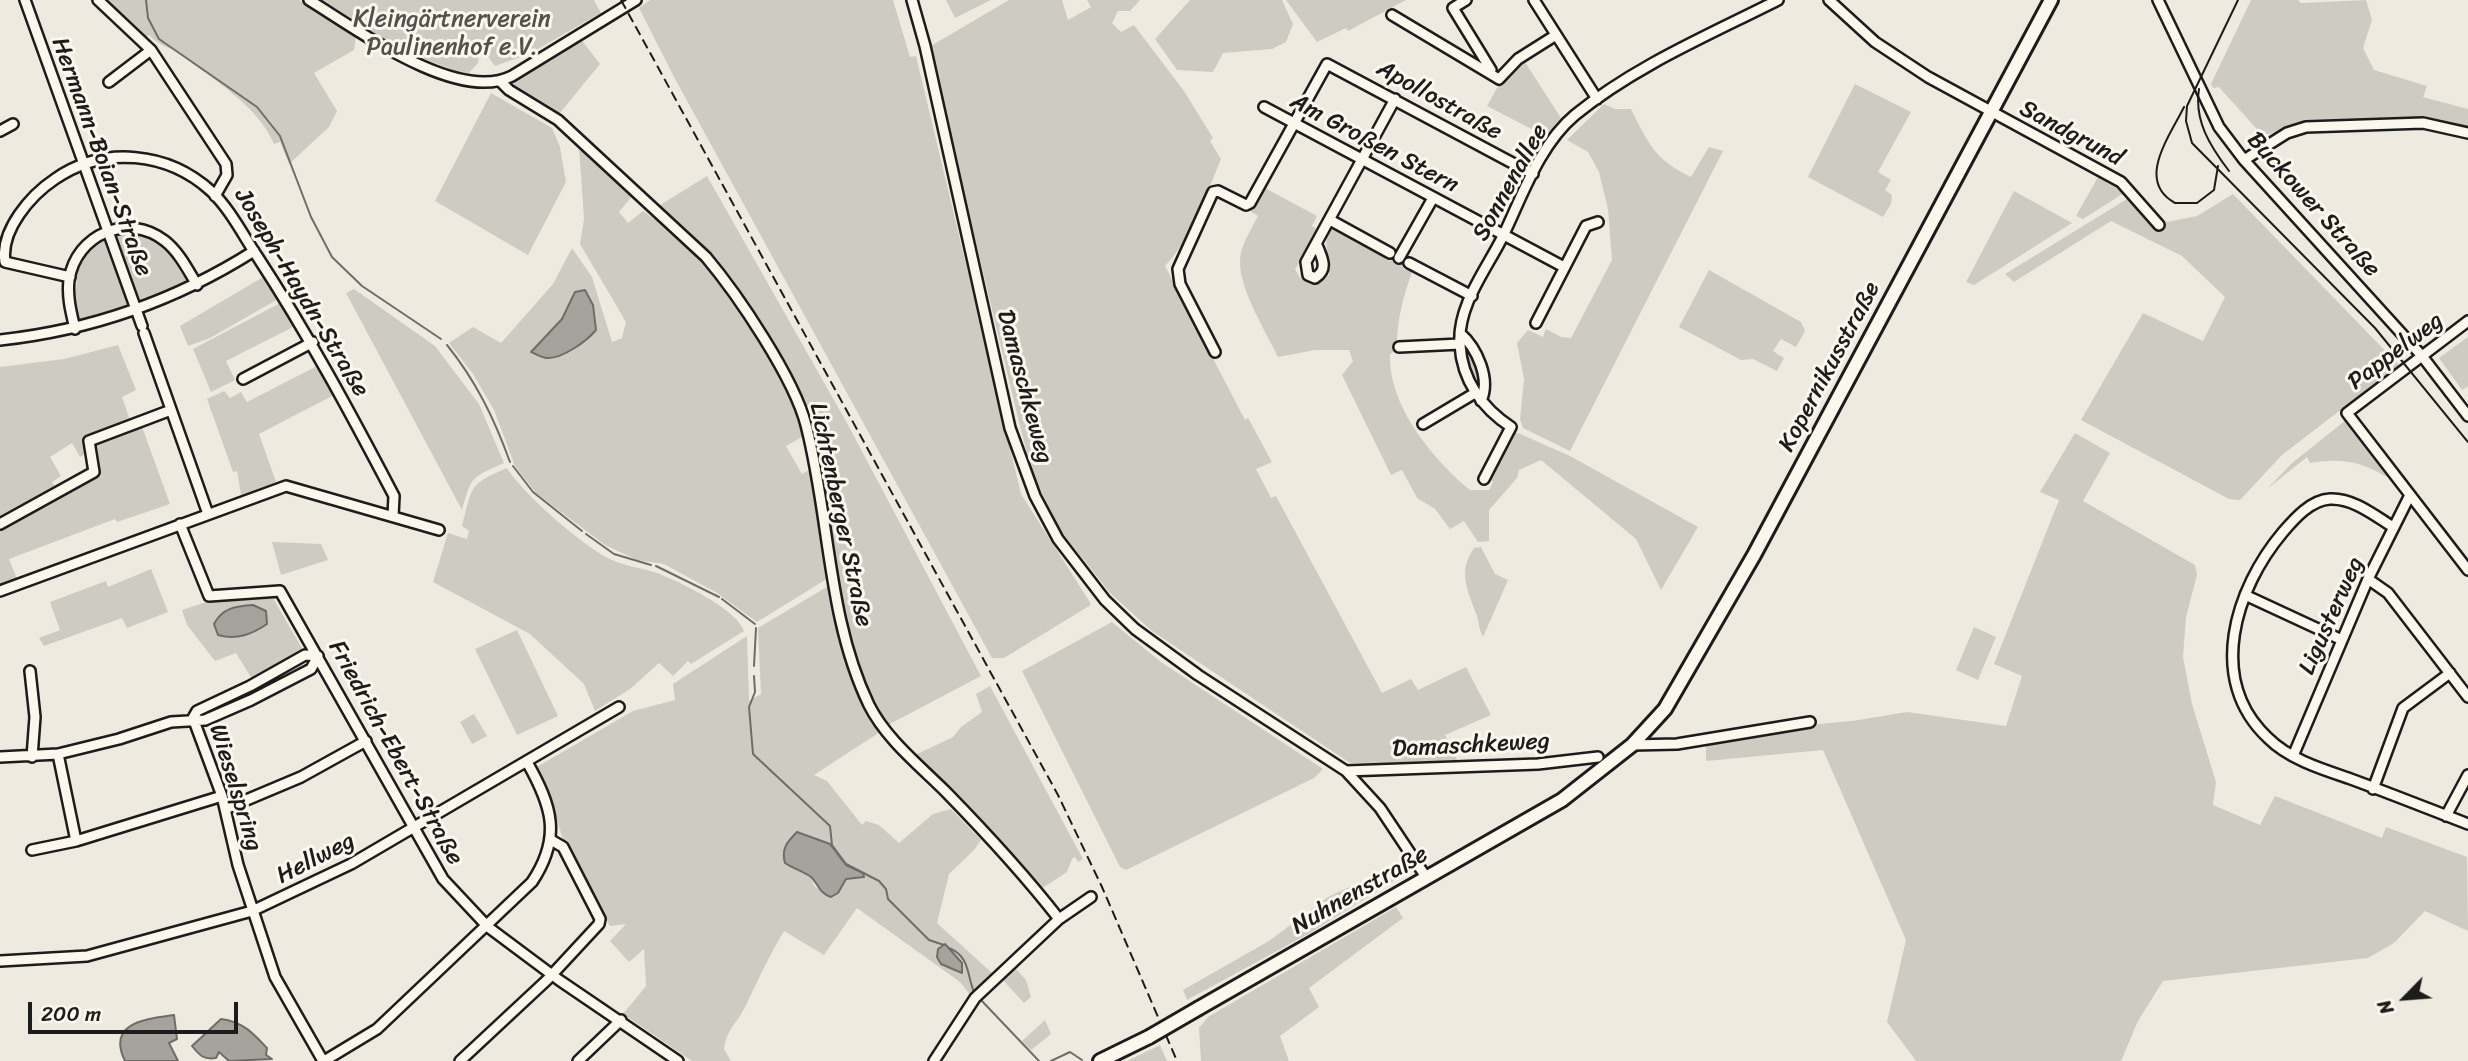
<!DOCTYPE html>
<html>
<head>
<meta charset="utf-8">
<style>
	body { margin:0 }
	#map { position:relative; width:2468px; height:1061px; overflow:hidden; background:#eeeadf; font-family:Sriracha,sans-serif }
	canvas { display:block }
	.north { position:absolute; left:2370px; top:963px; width:70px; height:70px; -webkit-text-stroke:5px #fbf7ec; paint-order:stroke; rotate:245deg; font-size:19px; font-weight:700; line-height:28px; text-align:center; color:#1c1c1c }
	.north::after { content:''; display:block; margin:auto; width:24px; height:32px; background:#1c1c1c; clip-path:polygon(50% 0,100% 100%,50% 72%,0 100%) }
	.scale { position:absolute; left:28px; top:1002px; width:210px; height:32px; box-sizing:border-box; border:4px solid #1c1c1c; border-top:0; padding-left:9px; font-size:21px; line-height:24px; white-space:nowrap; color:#1c1c1c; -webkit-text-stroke:5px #fbf7ec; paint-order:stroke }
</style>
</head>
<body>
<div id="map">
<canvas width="2468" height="1061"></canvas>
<div class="north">N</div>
<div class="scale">200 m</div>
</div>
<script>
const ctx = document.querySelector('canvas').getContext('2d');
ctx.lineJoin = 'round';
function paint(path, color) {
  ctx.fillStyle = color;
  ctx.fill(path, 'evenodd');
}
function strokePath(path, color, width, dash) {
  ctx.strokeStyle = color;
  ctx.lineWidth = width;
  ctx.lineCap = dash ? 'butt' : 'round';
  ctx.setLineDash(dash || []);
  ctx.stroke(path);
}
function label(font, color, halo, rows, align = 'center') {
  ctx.font = font + ' Sriracha,sans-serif';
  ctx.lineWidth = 6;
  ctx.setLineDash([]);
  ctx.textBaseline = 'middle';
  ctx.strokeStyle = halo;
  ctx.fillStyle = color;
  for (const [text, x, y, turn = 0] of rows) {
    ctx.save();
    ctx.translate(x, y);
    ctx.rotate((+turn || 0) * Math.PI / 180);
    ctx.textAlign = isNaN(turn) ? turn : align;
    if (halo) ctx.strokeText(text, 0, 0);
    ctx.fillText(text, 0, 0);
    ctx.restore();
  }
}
const green = new Path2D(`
	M105 0H299L356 36 354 50 314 73 337 111 329 127 289 164 280 142 274 144C258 106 214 80 181 55 170 47 159 46 149 35L146 38Z
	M318 0H594L601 13 529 54 495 66 486 54 479 56 478 63 467 75 402 51Z
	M650 0H893L910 57 916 56 1021 494 1091 604 1089 606 1004 658H992L674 77 639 8Z
	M946 0H991L955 18Z
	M1009 0H1062L1068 20 1091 7 1087 0H1140L1130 11H1118L1112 23 1121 32 1134 25 1184 91 1213 138 1210 141 1221 159C1205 197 1193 236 1165 266L1245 420 1248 418 1272 462 1256 469 1271 498 1276 496 1382 693 1411 679 1418 690 1466 667 1491 715 1445 735 1458 762 1350 763 1152 631 1110 593 1061 531 1033 475 1020 426 929 47Z
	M1190 0H1282L1293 24 1286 42 1272 49 1223 53 1213 72 1177 70 1155 39Z
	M1286 0H1406L1348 31 1346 28 1317 42Z
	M2251 0H2298L2301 3 2366 0 2372 20 2363 48 2374 70 2427 86 2423 97 2468 109V127L2425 118 2338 121 2303 123 2263 136 2219 87 2213 88 2211 84Z
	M580 38 600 64 559 114 513 86 515 79Z
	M1523 59 1561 118 1545 136 1487 106 1497 88Z
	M1855 84 1911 112 1878 172 1891 180 1885 190 1892 195 1891 204 1883 217 1808 177Z
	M491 93 552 128 560 147 566 182 528 255 435 201Z
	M1604 104 1615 109H1631C1648 143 1655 160 1691 177L1709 147 1723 151 1570 451 1523 428 1520 419 1524 379 1517 343 1528 330 1543 337 1546 329 1561 337 1571 338 1612 260 1608 209 1599 172 1588 152 1567 140Z
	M582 145 633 195 619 212 628 223 643 211 654 219 659 217C717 274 785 356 804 436L786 446 802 474 811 469 830 577 757 622 717 593 664 564 637 560 605 545 536 493 515 466 494 410 473 374 449 343 473 327 501 343 553 284 572 248 592 277 612 342 622 338 626 322 580 244 584 219 579 147Z
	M707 176 847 423 981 676 886 726 860 675 847 624 817 455 799 391 725 274 657 207Z
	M2098 177 2124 193 2083 219 2076 216Z
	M1263 187 1317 216 1312 226 1318 230 1313 244 1295 269 1300 278 1313 283 1329 275C1332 257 1319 243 1333 227L1384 253 1385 259 1390 261 1393 257 1402 262 1404 270 1413 269C1403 297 1396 323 1397 350L1390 354C1388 404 1431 458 1470 490H1489L1493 482 1489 476 1512 433H1518L1570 456 1698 527 1661 590 1636 539 1541 460 1519 470 1517 478 1489 510V541L1478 542 1464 521 1450 529 1435 509 1417 498 1402 470 1391 475 1342 375 1353 361 1349 350H1315L1278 357C1266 332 1239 289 1240 261 1240 246 1251 230 1258 216L1250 211Z
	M2014 191 2072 223 1974 285 1966 282Z
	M2233 194 2399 365 2282 455 2240 500 2229 499 2081 420 2143 313 2203 341 2225 297 2182 256 2111 221 2014 282 2005 274 2127 199 2151 225 2197 216Z
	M122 231C157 233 174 256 192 283L140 306 114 234Z
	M104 237 130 309 77 324 72 295 75 294 77 282 73 281 82 257Z
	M1709 270 1801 322 1805 331 1796 347 1781 339 1773 351 1784 358 1777 371 1753 359 1741 360 1679 327Z
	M265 276 280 298 210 338 188 346 180 326Z
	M354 289 435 346 479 404 504 463C472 478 472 474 462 510L346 293Z
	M282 302 297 325 226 361 235 380 211 392 193 349Z
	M2468 337V386L2462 390 2439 358Z
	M1463 341 1478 372 1479 392 1467 366Z
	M118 345 136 390 122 397 131 423 83 441 87 453 80 457 72 443 50 457 61 476 52 482 57 490 0 521V367L64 359Z
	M319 365 334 392 332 396 259 434 276 482 241 495 237 471 233 472 207 399 224 391 230 398 241 392 247 402Z
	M2346 420 2389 474 2387 477C2358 461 2343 458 2310 463L2307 457 2267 489 2292 463Z
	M141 424 170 504 117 522 115 519 9 559 17 579 0 585V527L101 476 89 446 91 442Z
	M2075 433 2110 453 2083 501 2195 565 2197 575 2186 617 2183 657 2192 704 2216 782 2213 805 2260 825 2275 796 2382 838 2386 827 2467 857 2468 931 2425 911 2394 943 2368 958 2163 981 2138 1021 2121 1061H1916L1887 1022 1906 940 1823 750 1706 761V734L1852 721 1907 712 2006 726 2022 676 1994 664 2059 500 2040 492Z
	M507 468C524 495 578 541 606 557 622 566 640 567 657 573 678 581 737 609 744 631L691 664 688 661 673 676 659 663 630 689 595 711 584 684 530 634 433 582 448 533 467 539 469 531 462 526C473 487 467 485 507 468Z
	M272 542 321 544 328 560 281 575Z
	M1481 547 1495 574 1508 580 1483 637C1479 629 1479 624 1477 616 1468 591 1457 573 1474 548Z
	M151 569 168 612 127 628 122 618 44 646 39 638 60 630 50 602 106 581 108 587Z
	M830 585 850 671 880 732 814 775 827 781 862 825 866 821 879 825 899 843 933 814 951 809 981 840 974 850 949 874 937 923 992 973 971 996 960 982 857 908 824 955 784 931C769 956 758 980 746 1005 737 1024 727 1028 724 1049L731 1061H692L623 1014 646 986 644 949 629 962 610 941 626 924 610 926 563 840 551 799 535 768 633 711 675 700 673 684 747 636 749 701 761 694 758 628ZM816 842 830 844 846 865 863 873 864 877 846 879 838 893 815 887 810 877 785 863 783 854Z
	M273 598 303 650 252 679 236 653 215 661 187 625 182 610 206 602Z
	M1112 622 1161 662 1323 769 1314 778 1126 870 1120 867 1022 671Z
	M1974 627 1996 637 1978 680 1956 670Z
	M517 630 558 716 517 735 475 649Z
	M990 686 1083 859 1078 862 1075 857 1072 859 1067 872 1041 889 915 755 953 737 961 727 982 712 976 694Z
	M474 714 487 736 472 744 460 722Z
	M1394 866 1400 877 1310 933 1187 1000 1183 990 1269 941 1328 897Z
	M1396 907 1403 918 1309 988 1319 1007 1280 1036 1289 1061H1201L1199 1028 1208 1017Z
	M1015 968 1026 980 1031 997 1024 1003 1002 979Z
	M1045 1020 1051 1034 1031 1050 1022 1041Z
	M1160 1045 1167 1061H1127Z`);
const water = new Path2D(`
	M585 290 593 305 596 330C587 341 562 359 547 358 542 358 536 354 531 352L562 319 575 292Z
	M253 605 266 611 267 624C251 635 236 640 218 635L214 624C222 608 236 606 253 605Z
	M797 832 830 844 846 865 863 873 864 877 846 879 838 893 831 897C819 893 819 885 811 877 805 872 792 868 785 863 781 849 787 842 797 832Z
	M945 944 962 963V973L941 964 937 957 938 949Z
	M174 1015 177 1039 169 1043 178 1061H125C106 1022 147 1019 174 1015Z
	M221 1019C243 1022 252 1032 267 1048L266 1055 272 1059 229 1061 219 1052 216 1058C204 1060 200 1056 192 1046Z`);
const stream = new Path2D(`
	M146 0 148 18 159 39 257 107 280 136 311 217 332 257 362 286 441 339
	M447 345C476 381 494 418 510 462
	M513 466 533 492 582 531
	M586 534 614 554 651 565
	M656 566 719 597
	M722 599 755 624
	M754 666 756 628
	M754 676 755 692 749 707 753 754 830 826 832 845 846 864 879 881 886 889 888 899 929 940 944 945
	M949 948C970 956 967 976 974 992
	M980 999 1039 1061
	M1051 1061 1070 1052 1082 1060`);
const minor = new Path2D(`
	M25 0 142 326
	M98 0 151 50 226 164 227 175 215 196
	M309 0C355 28 457 104 512 76L636 0
	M912 0 925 46 1010 428 1035 496 1058 539 1105 600 1135 629 1198 675 1346 771 1380 808 1426 877
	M1466 0 1453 8 1491 70
	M1534 0 1597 99
	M1829 0 1875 42 1928 77 2121 182 2159 225
	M2158 0 2219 127 2244 160 2422 356 2468 416
	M1392 15 1499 79 1518 59 1556 35
	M500 81 509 90 558 120 706 257C738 295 794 378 806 425 830 517 827 618 869 705 886 739 919 765 946 792 986 833 1024 874 1059 919
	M109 82 151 50
	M1264 107 1564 267
	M0 131 13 124
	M2244 160 2287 133 2306 127 2423 123 2468 133
	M1330 220 1390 253
	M1317 245C1322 258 1329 269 1315 278L1308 275 1306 262 1395 99
	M1399 258 1433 198
	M1409 263 1472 296
	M70 277 5 262C0 230 31 195 55 179 104 145 168 152 211 191 230 209 243 235 257 256 308 334 351 414 394 496L393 516
	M2468 321 2347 413 2468 570
	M1536 323 1586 226 1598 222
	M75 329C71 312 67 297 69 280 76 234 128 212 165 241 179 252 188 270 197 285
	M144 333 208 514
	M1460 333C1477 348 1491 379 1481 401
	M0 340C93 330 175 301 254 251
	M1399 347 1460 344
	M1215 352 1180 284 1178 269 1213 192 1218 191 1246 205 1250 203 1327 64 1533 174
	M243 379 313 342
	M1423 424 1475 393
	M1484 479 1511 427C1482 408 1462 380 1460 345 1457 306 1486 270 1502 238 1522 197 1539 145 1575 115 1635 66 1709 35 1778 0
	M0 524 94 472 89 441 171 410
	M180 524 209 596 280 591 443 879 488 927 559 980 678 1061
	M2393 527C2374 515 2353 498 2330 499 2311 500 2295 518 2283 532 2235 589 2206 680 2268 738 2289 759 2321 769 2348 778 2389 793 2429 809 2468 824
	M2368 579 2388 593 2468 697
	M0 591 286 486 439 530
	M2245 595 2342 640
	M30 671 35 717 32 757
	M193 718 222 796 238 865 275 977 323 1061
	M193 718 197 711 250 686 305 655 318 656
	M1632 745 1677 744 1810 722
	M58 754 76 841
	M2293 756 2368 579 2410 495
	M0 757 58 754 119 739 171 722 205 720 251 700 311 669 318 656
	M1346 771 1538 764 1598 757
	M2373 789 2403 708 2450 673
	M225 809 301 777 366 741
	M2446 816 2468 775
	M32 850 76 841 222 796
	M0 961 87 956 252 911 351 864 619 707
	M324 1061 377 1029 532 882C562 837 552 806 527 762
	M460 1061 548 979 599 924 600 919 563 847 551 840
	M578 1061 621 1020
	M934 1061 975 998 1059 919 1091 897`);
const secondary = new Path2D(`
	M1199 1008 1562 800 1632 745 1665 709 1754 555 2051 0
	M1100 1061 1149 1037`);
const tram = new Path2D(`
	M2238 0 2187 106 2186 121 2192 143 2375 328 2468 442
	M2199 89C2194 121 2210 146 2229 171
	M2184 107C2170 136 2135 181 2175 203H2197L2214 190 2218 166`);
const rail = new Path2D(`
	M621 0 1058 795 1102 887 1177 1061`);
const secondaryBridge = new Path2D(`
	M1149 1037 1199 1008`);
const parkNames = [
	["Kleingärtnerverein",452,20],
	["Paulinenhof e.V.",452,48]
];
const streetNames = [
	["Apollostraße",1439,101,29],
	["Sandgrund",2071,134,28],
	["Am Großen Stern",1374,144,28],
	["Hermann-Boian-Straße",101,157,70],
	["Sonnenallee",1511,183,-61],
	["Buckower Straße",2313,205,48],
	["Joseph-Haydn-Straße",301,293,59],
	["Pappelweg",2396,352,-37],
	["Kopernikusstraße",1830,367,-62],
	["Damaschkeweg",1024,387,75],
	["Lichtenberger Straße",840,515,78],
	["Ligusterweg",2332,616,-66],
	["Damaschkeweg",1471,746,-3],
	["Friedrich-Ebert-Straße",395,753,61],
	["Wieselspring",235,788,73],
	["Hellweg",316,859,-27],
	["Nuhnenstraße",1360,891,-30]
];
paint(green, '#ceccc2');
paint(water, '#a6a39d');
strokePath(water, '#6f6d69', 2);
strokePath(stream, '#6f6d69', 2);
strokePath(minor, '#1c1c1c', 14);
strokePath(secondary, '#1c1c1c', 18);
strokePath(minor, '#fbf7ec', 9);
strokePath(secondary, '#fbf7ec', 12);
strokePath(tram, '#1c1c1c', 2);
strokePath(rail, '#1c1c1c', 2, [10, 5]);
strokePath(secondaryBridge, '#1c1c1c', 18, []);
strokePath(secondaryBridge, '#fbf7ec', 12);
label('24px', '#51514e', '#fbf7ec', parkNames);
label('24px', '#1c1c1c', '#fbf7ec', streetNames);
</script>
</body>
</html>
